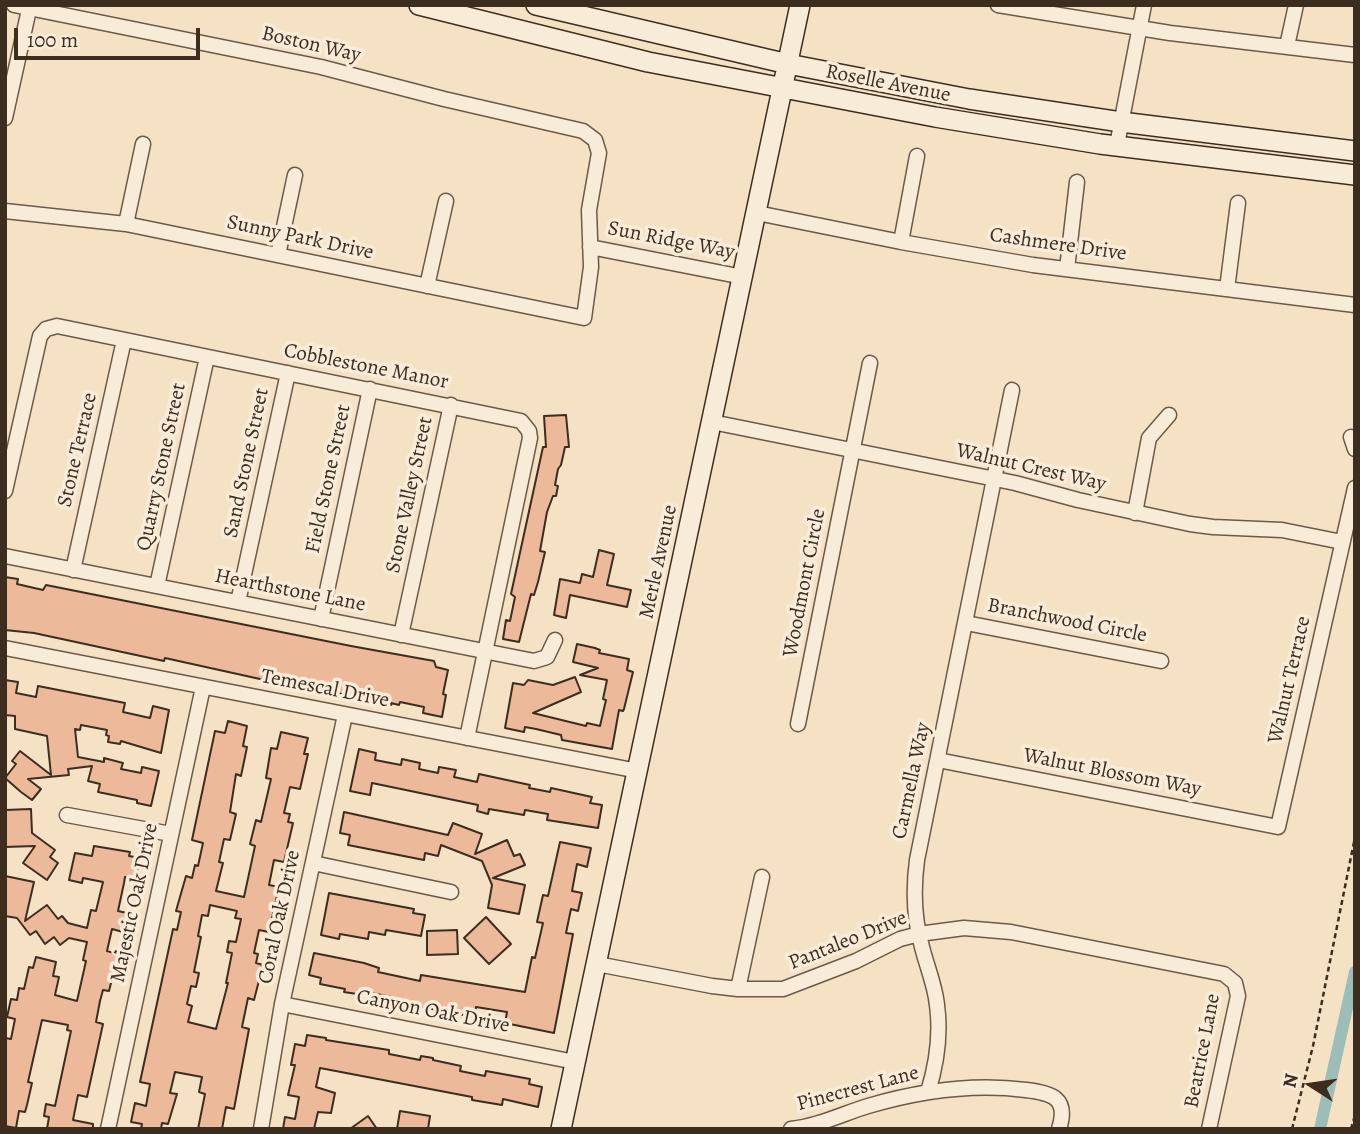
<!DOCTYPE html>
<html>
<head>
<meta charset="utf-8">
<style>
	body { margin:0 }
	#map { position:relative; width:1360px; height:1134px; overflow:hidden; background:#f5e2c4; font-family:Alegreya,serif }
	canvas { display:block }
	.frame { position:absolute; inset:0; border:7px solid #3d2d1f; pointer-events:none }
	.north { position:absolute; left:1276px; top:1050px; width:70px; height:70px; -webkit-text-stroke:5px #f8ecd9; paint-order:stroke; rotate:282deg; font-size:19px; font-weight:700; line-height:28px; text-align:center; color:#3d2d1f }
	.north::after { content:''; display:block; margin:auto; width:24px; height:32px; background:#3d2d1f; clip-path:polygon(50% 0,100% 100%,50% 72%,0 100%) }
	.scale { position:absolute; left:14px; top:28px; width:186px; height:32px; box-sizing:border-box; border:4px solid #3d2d1f; border-top:0; padding-left:9px; font-size:21px; line-height:24px; white-space:nowrap; color:#3d2d1f; -webkit-text-stroke:5px #f8ecd9; paint-order:stroke }
</style>
</head>
<body>
<div id="map">
<canvas width="1360" height="1134"></canvas>
<div class="frame"></div>
<div class="north">N</div>
<div class="scale">100 m</div>
</div>
<script>
const ctx = document.querySelector('canvas').getContext('2d');
ctx.lineJoin = 'round';
function strokePath(path, color, width, dash) {
  ctx.strokeStyle = color;
  ctx.lineWidth = width;
  ctx.lineCap = dash ? 'butt' : 'round';
  ctx.setLineDash(dash || []);
  ctx.stroke(path);
}
function paint(path, color) {
  ctx.fillStyle = color;
  ctx.fill(path, 'evenodd');
}
function label(font, color, halo, rows, align = 'center') {
  ctx.font = font + ' Alegreya,serif';
  ctx.lineWidth = 7;
  ctx.setLineDash([]);
  ctx.textBaseline = 'middle';
  ctx.strokeStyle = halo;
  ctx.fillStyle = color;
  for (const [text, x, y, turn = 0] of rows) {
    ctx.save();
    ctx.translate(x, y);
    ctx.rotate((+turn || 0) * Math.PI / 180);
    ctx.textAlign = isNaN(turn) ? turn : align;
    if (halo) ctx.strokeText(text, 0, 0);
    ctx.fillText(text, 0, 0);
    ctx.restore();
  }
}
const canal = new Path2D(`
	M1320 1129 1355 972`);
const building = new Path2D(`
	M566 415 569 447H565L561 465 558 469 555 485 558 486 556 496H553L547 512 540 551 545 552 538 582 534 595 531 594 519 642 503 639 506 620 510 621 515 597 511 594 543 447H546L544 416Z
	M599 550 614 554 607 585 631 590 627 607 570 595 566 618 554 615 560 579 580 583 582 574 593 577Z
	M5 577 18 579 17 584 43 590 46 585 351 646 434 661 436 667 448 670 443 694 446 695 442 717 423 713 424 707 400 702 399 705 391 703V705L381 703 382 701 296 686 295 682 270 677V680L260 679 165 658 164 661 34 633 5 630Z
	M577 644 595 648 600 650 599 653 629 659 627 670 633 672 624 709 623 711 619 710 612 749 562 740 561 735 536 729 525 727 524 732 505 728 513 683 524 685 528 680 553 685 575 677 581 692 533 713 586 726 587 723 600 726 606 700 603 699 607 680 580 675 598 668 573 662Z
	M5 680 18 682 16 693 36 697 38 686 125 703 123 712 150 718 153 706 169 710 161 753 121 741 120 744 108 742 109 736 106 735 107 730 81 725 80 730 75 729 78 757 104 762V758L123 763 121 769 141 773 142 767 159 771 151 806 137 803V800L98 792 100 784 88 781 92 766 68 769 69 775 28 779 41 789 32 800 21 792 5 778 16 764 12 761 20 751 51 775 47 736 15 729V716L5 715Z
	M228 721 247 726 243 746 247 747 241 776 236 774 230 812 236 814 230 840 224 839 219 862 223 863 216 891 244 897 255 846 250 844 256 820 261 822 271 779 266 778 271 748 277 749 281 732 308 738 304 754H308L300 789 290 787 284 813 290 814 288 822 293 823 284 862 274 860 269 885 279 887 269 932 259 930 254 953 258 954 256 963 263 965 254 1000 248 998 242 1027 249 1029 234 1109 226 1107 222 1129H198L205 1094 199 1092 202 1077 175 1072 170 1093 177 1094 168 1124 162 1123 161 1129H141L142 1124 131 1122 135 1103 146 1106 150 1084 140 1082 173 929 177 930 181 912 176 911 186 876 192 878 195 865 198 866 203 843 192 840 215 731 225 733ZM210 905 237 911 235 918 241 919 236 942 229 941 227 952 232 953 226 983H228L216 1029 188 1022 192 1006 187 1004 191 986 196 987 199 973 194 972 201 937 198 936 202 915 208 916Z
	M359 749 376 753 375 760 401 765 402 759 420 763 419 769 438 773 439 767 456 770 454 777 477 782 479 774 530 785 529 788 550 792 551 788 592 797 590 803 602 805 598 828 547 820 548 814 525 810 524 815 489 809 488 814 477 811 478 805 372 783 370 795 350 791Z
	M31 809 32 833 55 850 50 857 58 863 47 880 23 863 35 846 5 847V810Z
	M344 812 448 835 453 823 482 834 475 854 507 840 514 856 520 854 525 865 493 878 525 885 519 914 488 908 492 885 482 861 441 845 438 856 425 853 424 860 348 845 350 835 340 833Z
	M560 842 591 848 587 867 577 864 572 891 582 893 578 911 571 909 566 933 573 934 554 1033 505 1023 507 1012 476 1007 474 1017 390 1001 391 997 358 990 357 994 344 992 345 989 320 984 321 978 309 975 314 953 364 963 379 968 378 972 420 981 421 975 525 992 532 957 535 958 543 923 537 922 543 895 548 896Z
	M94 846 130 852 129 856 140 858 136 879 125 877 124 883 118 911 127 913 123 932 112 929 107 951 118 954 117 959 109 991 103 990 100 1001 96 1022 103 1024 87 1097 78 1095 73 1120 93 1124V1129H47L49 1117 44 1116 46 1104 55 1106 71 1031 67 1030 68 1025 42 1020 28 1082 32 1083 27 1105 25 1112 19 1111 16 1128 5 1126V1038L11 1039 15 1019 7 1017 11 999 17 1000 19 988 24 989 29 967 33 968 36 957 56 962 53 976 59 977 55 995 77 1001 86 961 83 960 87 942 69 938 60 945 54 937 45 944 36 931 30 935 17 918 5 916V876L34 882 25 921 47 905 58 919 62 916 68 923 87 928 91 910 96 911 103 882 83 878 82 883 69 880 75 853 92 856Z
	M329 893 414 909 413 913 425 915 421 936 386 930 385 935 369 932 368 939 340 934 339 939 321 935Z
	M486 917 511 944 489 964 464 938Z
	M457 930 458 954 427 955V931Z
	M307 1035 326 1038V1040L389 1050V1054L420 1060 421 1056 433 1058V1060L461 1066 460 1071 485 1076 486 1071 530 1079 529 1084 542 1087 538 1107 503 1099 502 1105 472 1100V1097L320 1068 316 1087 335 1093 331 1113 318 1112 314 1129H283L285 1117 295 1119 299 1097 288 1095 295 1065H291L295 1044 305 1046Z
	M400 1111 430 1116 428 1129H397Z
	M368 1116 377 1129H350Z`);
const path = new Path2D(`
	M1292 1129 1313 1046 1355 837
	M1351 1129 1355 1115`);
const street = new Path2D(`
	M998 5 1170 33 1355 55
	M1287 46 1296 5
	M5 118 30 5
	M1117 145 1144 5
	M5 211 126 224 584 318 591 267 589 210 599 153 595 140 583 131 444 99 321 67 14 5
	M757 213 901 242 1033 265 1355 305
	M126 224 143 144
	M901 242 917 156
	M590 247 743 277
	M278 255 295 175
	M1067 269 1077 182
	M427 286 446 201
	M1227 289 1238 203
	M712 422 1015 483 1078 500 1190 524 1213 527 1282 530 1342 542
	M1351 437 1355 449
	M5 491 40 336 46 329 57 326 521 421 529 431 530 438 467 738
	M1135 513 1149 438 1169 415
	M5 556 534 661 547 657 555 640
	M73 570 124 340
	M157 586 207 357
	M238 602 288 373
	M321 619 370 389
	M966 623 1161 661
	M401 635 451 405
	M5 648 638 771
	M798 724 870 363
	M938 760 1278 827 1355 488
	M67 815 171 834
	M313 863 451 892
	M597 964 712 986 738 989H783L856 961 900 939 919 934 964 928 1011 932 1224 974 1235 983 1238 996 1209 1129
	M738 989 762 877
	M282 1004 575 1062
	M928 1092C937 1063 941 1035 937 1005 935 985 927 967 922 947 914 919 913 890 917 860L1012 390
	M108 1129 203 687
	M261 1129 282 1004 345 715
	M791 1129C818 1126 842 1114 868 1106 919 1091 972 1083 1026 1090 1052 1093 1069 1098 1059 1129`);
const secondary = new Path2D(`
	M419 5 648 62 935 117 1100 144 1355 175
	M536 5 788 64 969 99 1121 122 1355 151
	M561 1129 800 5`);
const streetNames = [
	["Boston Way",311,45,13],
	["Roselle Avenue",888,84,11],
	["Sunny Park Drive",300,238,12],
	["Sun Ridge Way",671,241,11],
	["Cashmere Drive",1058,245,8],
	["Cobblestone Manor",366,367,11],
	["Stone Terrace",78,450,-77],
	["Sand Stone Street",247,463,-78],
	["Quarry Stone Street",162,467,-78],
	["Walnut Crest Way",1031,468,13],
	["Field Stone Street",329,479,-78],
	["Stone Valley Street",410,495,-78],
	["Merle Avenue",659,562,-78],
	["Woodmont Circle",805,583,-79],
	["Hearthstone Lane",290,591,11],
	["Branchwood Circle",1067,621,11],
	["Walnut Terrace",1290,680,-77],
	["Temescal Drive",325,689,11],
	["Walnut Blossom Way",1112,773,11],
	["Carmella Way",912,781,-78],
	["Majestic Oak Drive",135,903,-78],
	["Coral Oak Drive",280,917,-78],
	["Pantaleo Drive",848,941,-22],
	["Canyon Oak Drive",433,1012,11],
	["Beatrice Lane",1203,1051,-79],
	["Pinecrest Lane",858,1089,-15]
];
strokePath(canal, '#9dbdb8', 12);
paint(building, '#ecb99b');
strokePath(building, '#3d2d1f', 2);
strokePath(street, '#6b5a48', 17);
strokePath(secondary, '#3d2d1f', 22);
strokePath(path, '#3d2d1f', 2.5, [5, 3.5]);
strokePath(street, '#f8ecd9', 14);
strokePath(secondary, '#f8ecd9', 19);
label('21px', '#3d2d1f', '#f8ecd9', streetNames);
</script>
</body>
</html>
